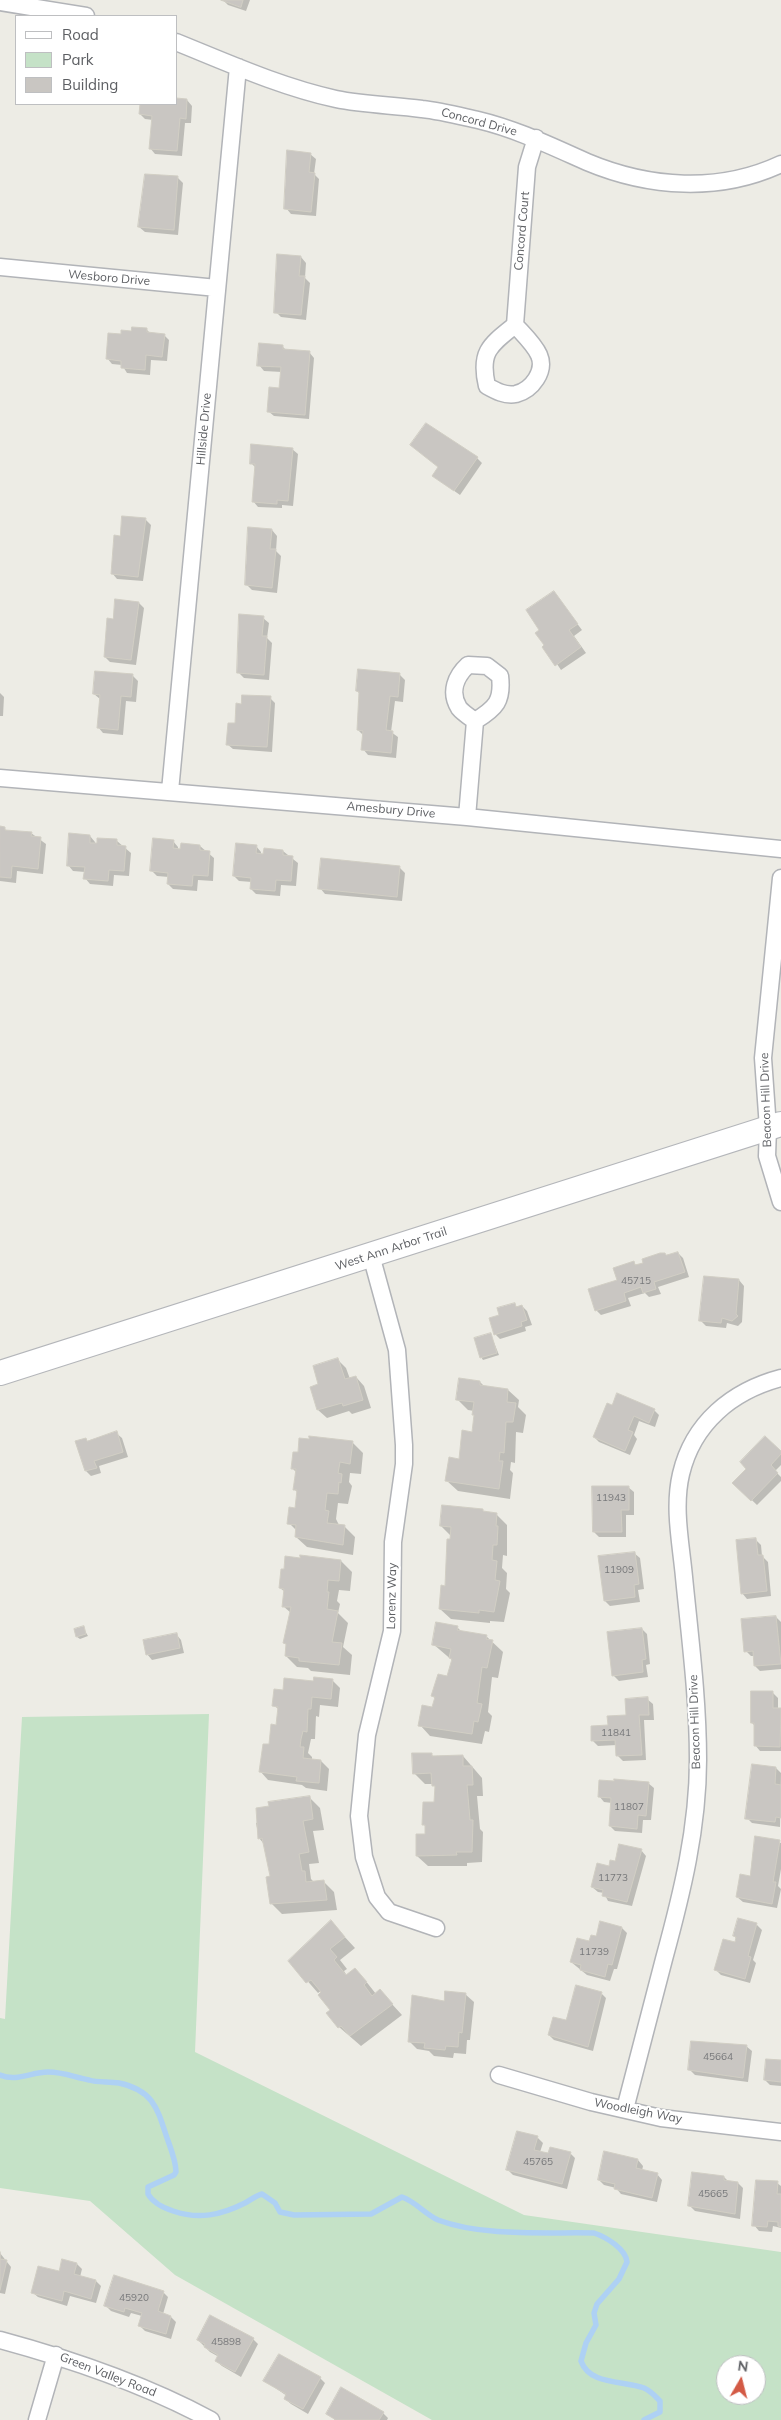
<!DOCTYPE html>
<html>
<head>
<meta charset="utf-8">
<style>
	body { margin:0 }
	#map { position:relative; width:781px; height:2420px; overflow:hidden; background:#edece5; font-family:Mulish,sans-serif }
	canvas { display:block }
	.legend { position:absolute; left:15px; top:15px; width:162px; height:90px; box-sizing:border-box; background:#fff; border:1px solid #bebfc1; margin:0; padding:6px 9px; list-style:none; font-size:15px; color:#5d5f63 }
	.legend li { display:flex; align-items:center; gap:10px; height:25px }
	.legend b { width:25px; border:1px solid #bebfc1 }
	.north { position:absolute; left:716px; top:2355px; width:50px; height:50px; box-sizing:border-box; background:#fff; border:1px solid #bebfc1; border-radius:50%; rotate:8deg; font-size:14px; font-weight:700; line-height:20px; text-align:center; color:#5d5f63 }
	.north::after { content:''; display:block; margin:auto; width:18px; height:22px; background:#d35a45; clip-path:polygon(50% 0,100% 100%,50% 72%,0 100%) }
</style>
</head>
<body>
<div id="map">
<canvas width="781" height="2420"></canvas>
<ul class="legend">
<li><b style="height:6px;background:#fff"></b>Road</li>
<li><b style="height:14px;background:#c5e2c7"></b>Park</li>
<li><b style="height:14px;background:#c9c6c2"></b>Building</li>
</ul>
<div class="north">N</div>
</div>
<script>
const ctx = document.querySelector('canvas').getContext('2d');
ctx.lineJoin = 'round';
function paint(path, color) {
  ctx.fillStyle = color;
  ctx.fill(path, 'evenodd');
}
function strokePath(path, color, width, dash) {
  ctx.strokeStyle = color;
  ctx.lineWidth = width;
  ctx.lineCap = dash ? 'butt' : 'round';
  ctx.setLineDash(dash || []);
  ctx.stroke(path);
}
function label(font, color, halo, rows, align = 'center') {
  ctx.font = font + ' Mulish,sans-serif';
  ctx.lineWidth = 4;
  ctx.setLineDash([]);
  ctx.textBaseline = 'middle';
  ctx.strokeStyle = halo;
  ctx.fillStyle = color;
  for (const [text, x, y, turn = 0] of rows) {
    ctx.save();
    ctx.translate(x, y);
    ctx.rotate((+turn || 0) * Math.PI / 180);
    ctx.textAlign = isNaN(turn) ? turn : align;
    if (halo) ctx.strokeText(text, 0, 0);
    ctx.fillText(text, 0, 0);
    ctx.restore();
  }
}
const green = new Path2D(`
	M209 1714 195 2052 524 2215 781 2252V2420H432L175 2275 90 2201 0 2188V2018L5 2019 22 1717ZM726 2365H756V2395H726Z`);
const shadow = new Path2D(`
	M223 0H250L246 11 228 5Z
	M187 100 192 106 191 123H185L182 156 155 154 150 148 153 120 145 119 140 114 142 104H176Z
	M288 152 310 154 316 159 314 174 319 179 316 216 291 214 286 208Z
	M146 175 178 178 183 183 178 235 145 232 139 227Z
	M301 257 306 263 305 278 310 283 306 320 281 317 276 312Z
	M147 330 151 334 164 335 169 340 167 361 151 360 150 375 127 373 122 365 112 364 107 358 122 335Z
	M283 347 287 351 309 352 314 358 309 419 274 416 268 411 280 389 282 372 264 371 259 365Z
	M292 449 298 454 293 506 282 505V508L258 507 253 501 256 468 251 463Z
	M477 458 482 463 460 495 433 476 439 468Z
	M146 520 151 525 143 581 117 579 112 573 121 537Z
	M272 530 277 536 276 551 281 556 277 593 252 590 247 585Z
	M554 593 582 630 574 636 586 653 561 670 545 646 541 630Z
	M139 603 144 608 136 665 110 662 105 657 114 620Z
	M263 618 269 623 267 638 272 643 269 680 244 678 238 672Z
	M400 675 405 680 403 702 395 701 391 732 398 737 396 758 368 755 363 749V735L358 730 360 694 357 691Z
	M133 676 138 681 136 702 126 701 123 735 103 733 98 727 100 699 94 694Z
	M0 693 4 697 3 716H0Z
	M270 698 275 703 272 752 233 749 227 744 236 725Z
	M0 827 8 831 31 833 46 844 43 874 17 871 16 883 0 881Z
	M90 836 95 842V844L117 841 131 853 129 876 114 875 113 886 90 884 85 878V872L73 871 68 865Z
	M173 841 178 847V850L200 846 214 858 213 881 198 880 197 891 173 889 168 884 169 877 157 876 151 870Z
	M256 846 261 852V855L283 851 298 863 296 886 281 885 280 896 256 894 251 889 252 882 239 881 234 876Z
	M323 859 400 868 405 873 402 901 325 894 320 888Z
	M678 1253 683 1258 689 1277 658 1287 661 1294 649 1297 645 1293 628 1298 631 1306 601 1315 596 1310 634 1263 637 1266Z
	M739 1280 744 1286 742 1322 738 1326 727 1323 726 1328 706 1326 701 1321Z
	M514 1304 518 1308 522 1306 527 1311 532 1325 525 1327 526 1331 500 1339 495 1334 501 1316Z
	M491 1335 499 1355 483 1360 481 1357Z
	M338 1360 346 1368 350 1379 356 1377 364 1386 371 1408 352 1414 349 1411 327 1418 318 1410 320 1385Z
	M480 1382 484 1386 508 1390 519 1400 518 1407 526 1415 523 1433 516 1432 515 1463 511 1462 510 1470 513 1473 510 1499 458 1491 447 1481 460 1460 473 1433 475 1416 474 1411 468 1410 457 1399Z
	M613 1406 654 1410 659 1415 655 1427 639 1421 634 1435 637 1439 630 1455 599 1442 594 1437Z
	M116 1433 122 1438 128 1457 99 1466 101 1473 91 1476 86 1471V1439L88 1442Z
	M352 1442 363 1453 361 1474 350 1473 349 1482 352 1486 348 1504 338 1503 336 1519 339 1525 344 1526 355 1537 353 1555 307 1547 296 1537 297 1531 289 1523 297 1509 298 1493 294 1489 296 1472 292 1468Z
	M781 1453V1465L775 1471 781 1477V1481L757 1505 734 1483Z
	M628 1487 634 1492V1515H626V1537H599L594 1532Z
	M482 1510 485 1513 496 1514 507 1525V1556L503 1555 502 1568 507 1573 506 1589 510 1593 504 1622 490 1621V1623L451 1619 440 1609 447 1587 452 1537 441 1526Z
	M756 1540 761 1545 762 1556 768 1562 771 1596 747 1599 742 1593Z
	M634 1553 640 1558 644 1589 638 1590 640 1602 610 1606 605 1601Z
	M341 1561 352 1572 350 1591 339 1590 337 1601 340 1604 338 1613 348 1623 343 1647 352 1655 350 1675 311 1671 308 1668 297 1667 286 1656 287 1645 285 1643 291 1613 283 1606 285 1592 280 1588Z
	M776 1617 781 1622V1669L760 1671 755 1666 754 1656H751L746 1651Z
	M457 1627 462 1632 486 1636 503 1652 498 1678 492 1677 488 1712 492 1716 489 1732 485 1731 482 1744 430 1736 420 1725 433 1708 436 1699 432 1696 448 1678 453 1661 433 1644Z
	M83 1628 88 1636 80 1639 77 1637Z
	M642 1629 647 1634 650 1664 646 1665 648 1677 619 1681 613 1675Z
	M176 1634 181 1640 184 1653 152 1660 147 1654Z
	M332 1680 340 1688 338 1707 320 1705 319 1717 316 1716 315 1739H311L308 1753 312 1757V1760L321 1761 329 1769 327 1791 306 1788 302 1785 268 1780 260 1771 277 1726 279 1710 274 1705 284 1691 314 1682Z
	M772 1692 778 1698V1709H781V1751H760L755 1745V1726L752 1723Z
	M647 1699 653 1704 654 1720H644L646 1760 623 1761 617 1755V1745L598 1746 593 1741Z
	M431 1754 434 1757 463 1756 482 1778 483 1796H477L480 1829 483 1832 482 1862 467 1863V1866H428L417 1856 427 1835V1828L423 1824 435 1803 436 1788 433 1784H425L414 1773Z
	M776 1768 781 1773 780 1827 752 1823 747 1818Z
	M648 1783 654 1788 651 1820H643L642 1833 615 1831 610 1826 612 1803 604 1802 599 1796Z
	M310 1798 320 1808 324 1830 313 1831 319 1863 309 1864 311 1879 314 1882 323 1881 334 1892 337 1910 282 1914 271 1903 272 1877 264 1844 259 1838 256 1823Z
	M756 1837 781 1843V1869L778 1886 781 1889 777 1908 743 1902 737 1897 751 1878Z
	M641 1850 646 1856 632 1906 608 1901 604 1893 598 1892 592 1887 616 1862Z
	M331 1922 355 1948 340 1960 347 1969 344 1971 347 1976 365 1980 376 1994 380 1991 402 2015 361 2046 339 2027 325 1988 318 1993 290 1961Z
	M757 1925 762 1930 753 1960 756 1963 750 1983 721 1975 715 1969 735 1944 737 1939 734 1936Z
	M622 1928 627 1933 617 1969H614L610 1981 587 1975 571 1962 597 1938Z
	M601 1993 606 1998 593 2051 554 2040 549 2035Z
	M465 1994 474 2002 470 2040H467L466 2054 454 2053 453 2058 434 2056 429 2051 417 2049 409 2041 445 2003Z
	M746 2046 752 2051 748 2082 695 2075 690 2070Z
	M781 2062V2086L770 2085 765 2080Z
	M537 2137 543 2143 540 2152 549 2155 570 2153 575 2158 567 2189 513 2175 508 2170Z
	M638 2160 643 2166 642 2171 657 2174 662 2180 657 2202 621 2194 616 2188 604 2185 599 2180Z
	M724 2177 729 2182 738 2183 743 2188 740 2219 695 2211 690 2206Z
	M777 2183 781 2186V2228L773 2226 772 2232 759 2231 754 2225Z
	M0 2253 11 2267 5 2294 0 2293Z
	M77 2264 82 2269 80 2277 96 2281 101 2286 96 2303 70 2296 67 2306 38 2297 32 2292 60 2273Z
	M163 2292 168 2297 163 2314 171 2317 176 2322 171 2339 145 2331 139 2325 142 2316 131 2313 129 2317 111 2311 106 2306Z
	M253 2339 258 2344 241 2377 222 2366 216 2361 219 2357 210 2352 198 2340Z
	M320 2378 325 2383 308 2414 291 2404 285 2399 287 2396 265 2381Z
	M383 2413 388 2418 387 2420H335L328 2414Z`);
const stream = new Path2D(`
	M0 2075C17 2082 31 2072 48 2072 63 2072 74 2077 89 2080 98 2083 109 2081 119 2083 152 2090 157 2107 166 2135 170 2147 176 2160 176 2172L174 2175 148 2187V2194C153 2203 164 2208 173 2211 199 2220 221 2215 245 2203 251 2200 255 2196 262 2194L275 2203 280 2212 294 2215 371 2214 402 2197C416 2202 425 2214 438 2220 483 2237 546 2232 594 2233 606 2237 626 2249 627 2262L619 2279 597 2304 594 2313 596 2325 586 2343 581 2361C590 2386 624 2380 644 2388 651 2391 655 2396 660 2401V2412L644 2420`);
const building = new Path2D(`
	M221 0H243L241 7Z
	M176 98 187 99 186 119 180 118 177 151 149 149 152 116 139 114 140 104H176Z
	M287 150 311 153 309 172 315 173 311 212 284 209Z
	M145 174 178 176 174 230 138 227Z
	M277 254 301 256 299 276H305L301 315 274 313Z
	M132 327 147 328V332L165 334 162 357 146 355 145 370 121 368V361L106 359 108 333 121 334V330L131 331Z
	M259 343 283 345V349L310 351 305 415 267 412 269 387 279 388 281 367 257 366Z
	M426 423 478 457 454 491 432 476 438 467 410 445Z
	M251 444 293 448 288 501 277 500V504L252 502 255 464H250Z
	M122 516 146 518 138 577 111 574 114 535 120 536Z
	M248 527 272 529 270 549H276L272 588 245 585Z
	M554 591 578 624 569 630 581 647 555 666 542 647 544 645 535 633 539 630 526 610Z
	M115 599 139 602 131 660 104 657 107 618 113 619Z
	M239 614 264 616 262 636H267L264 675 237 673Z
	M358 669 400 673 398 697 390 696 386 730 393 731 391 753 361 750 363 731 357 730 359 692 356 691Z
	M95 671 133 674 131 697 121 696 118 730 97 728 100 695 93 694Z
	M242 695 271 696 267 747 226 745 228 723H235L236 703 241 704Z
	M0 826 5 827V830L32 832 31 836 41 837 38 869 12 866 11 878 0 877Z
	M69 833 90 835V843H97V838L117 839V845L126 846 124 871 109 870 108 881 83 879 85 867 67 866Z
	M153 838 174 840 173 848 180 849 181 843 200 845V850L210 851 208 876 193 875 192 886 167 884 168 873 150 871Z
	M236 843 257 845 256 853 263 854 264 848 283 850V855L293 856 291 881 276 880 275 891 250 889 251 878 233 876Z
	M321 858 400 866 397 897 318 889Z
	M678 1252 685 1272 654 1282 656 1289 643 1293 641 1287 624 1293 626 1301 595 1311 588 1289 617 1280 613 1268 634 1261 635 1265 643 1263 642 1259 660 1253H665L666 1255Z
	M704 1276 739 1279 736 1314 738 1316 732 1321 722 1318 721 1323 699 1321Z
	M515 1303 516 1307 522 1305 527 1320 521 1322 522 1326 494 1335 489 1318 499 1315 497 1308Z
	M491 1333 497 1353 480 1358 474 1338Z
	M338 1358 345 1379 356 1376 363 1400 343 1406 342 1403 317 1410 310 1387 318 1384 313 1366Z
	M459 1378 480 1381V1385L508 1389 507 1402 516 1403 513 1422H506L504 1453 500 1452 499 1461H503L499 1489 445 1481 449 1457 459 1459 462 1430 472 1432 474 1415H472L474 1402 456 1400Z
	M617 1393 655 1409 649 1423 634 1416 628 1430 633 1432 625 1451 593 1437 607 1403 612 1405Z
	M117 1431 123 1452 94 1461 97 1468 85 1471 75 1441 86 1438 87 1441Z
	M309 1436 353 1441 350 1464 340 1462 338 1473 342 1474 341 1483 339 1482 338 1494 327 1493 325 1510 329 1511 327 1523 345 1525 343 1545 295 1537 296 1525 287 1524 289 1507 295 1508 297 1490H293L296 1469H291L293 1452H298L299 1438 309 1439Z
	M765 1436 781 1451V1454L771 1465 778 1473 751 1501 732 1483 746 1469 740 1462Z
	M592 1486H629V1510H621L622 1532H593Z
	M442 1505 483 1509V1511L497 1513 496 1526H498L497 1545H493L492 1560 497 1561 495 1580 500 1581 494 1612 479 1610V1613L439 1609 441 1585 445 1586 447 1539H450L451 1527 440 1526Z
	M756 1538 758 1555H763L767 1591 741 1594 736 1540Z
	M635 1552 639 1584 634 1585 635 1597 604 1601 598 1556Z
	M300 1555 341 1560 339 1581 328 1580 327 1592H329L327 1609 338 1611 332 1642 342 1643 339 1665 299 1661V1658L285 1656 286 1644 283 1643 291 1607H282L284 1589 279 1588 281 1569H284L285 1556 300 1558Z
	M776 1616 781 1664 754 1666 753 1651 744 1652 741 1619Z
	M436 1622 458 1626 457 1630 487 1635 486 1639 493 1640 487 1668 482 1667 477 1703 482 1704 478 1722 474 1721 472 1734 418 1726 422 1705 432 1707 435 1697 431 1696 438 1674 447 1676 452 1659 449 1658 451 1649 432 1645Z
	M84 1626 86 1634 76 1637 74 1629Z
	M642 1628 646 1659 642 1660 643 1672 612 1676 607 1632Z
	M177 1633 180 1648 146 1655 143 1640Z
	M314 1677 333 1679 331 1699 312 1697 311 1709H308L307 1732 303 1731 301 1739 300 1747H304L303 1758 321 1760 319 1783 296 1781 297 1777 259 1772 263 1744H269L271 1724 276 1725 278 1707 272 1706 274 1689 283 1690 284 1678 313 1681Z
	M751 1691H773V1708H781L780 1747 754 1746V1723H751Z
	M648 1697 649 1715H639L642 1755 616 1756 615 1740 591 1741V1726L608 1725 607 1716 626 1715 625 1699Z
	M412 1753H432V1756L463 1755V1766H472L473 1785H467L470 1820H473L472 1852H456L457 1855 416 1856V1834H425V1825H422L423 1802H434L435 1786H432L431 1773 413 1774Z
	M752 1764 776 1767 775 1784 781 1785V1818L776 1817 775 1822 745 1819Z
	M614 1779 649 1782 646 1816 638 1815 637 1829 609 1826 611 1798 598 1797 599 1780 614 1781Z
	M310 1796 313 1819 303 1821 309 1852 299 1854 302 1871H305L306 1882 324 1880 327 1900 270 1904 266 1877 270 1876 262 1838 258 1839 256 1808 269 1806 268 1802Z
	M755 1836 780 1840 773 1882H776L772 1904 736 1897 740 1874 750 1876Z
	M619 1844 642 1849 627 1902 602 1896 603 1890 591 1887 597 1863 609 1866 610 1860 615 1861Z
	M738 1918 757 1923 748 1956 751 1957 745 1979 714 1970 723 1939 735 1942 736 1937 733 1936Z
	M331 1920 345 1937 330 1949 337 1957 334 1960 346 1975 355 1968 367 1982 364 1985 372 1996 380 1989 393 2004 350 2036 341 2026 338 2028 326 2013 330 2010 318 1995 321 1992 311 1980 306 1983 288 1961Z
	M600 1921 622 1927 612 1965 608 1964 605 1977 580 1970 581 1965 570 1962 577 1938 589 1941 591 1935 596 1936Z
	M576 1985 602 1992 588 2047 548 2035 553 2017 566 2020Z
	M445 1991 466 1993 462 2033 459 2032 458 2047 446 2046 445 2050 424 2048 425 2043 408 2042 412 1995 444 2001Z
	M691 2041 747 2045 743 2078 688 2070Z
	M766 2059 781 2060V2082L764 2080Z
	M517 2131 538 2136 534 2150 548 2153 550 2147 571 2152 562 2184 506 2170Z
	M604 2151 638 2159 636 2168 658 2173 652 2198 614 2189 615 2184 598 2180Z
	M692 2172 724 2176V2180L738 2182 735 2214 688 2206Z
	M756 2180 778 2181 777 2194H781V2227L778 2226V2222L768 2221 767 2227 752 2226Z
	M0 2252V2259L7 2260 0 2290Z
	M62 2259 77 2263 74 2274 96 2280 91 2299 64 2291 62 2301 31 2293 38 2266 59 2271Z
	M114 2275 164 2291 158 2311 171 2316 166 2334 138 2326 142 2313 125 2308 124 2312 104 2306Z
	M210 2315 254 2338 235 2372 215 2361 218 2355 204 2347 205 2344 197 2340Z
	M279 2354 321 2377 303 2409 284 2399 286 2394 263 2381Z
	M341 2387 384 2412 379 2420H336L326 2414Z`);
const street = new Path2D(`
	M0 2 86 16
	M176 42C228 63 281 87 336 99 365 105 394 105 422 109 441 111 460 116 478 120 516 129 551 146 587 162 649 188 719 193 781 164
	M0 267 217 288
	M515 325C523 334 534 344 539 355 546 371 532 390 516 394 505 396 496 391 487 386 479 352 490 345 515 325L527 167 536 138
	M468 665 487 666 500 676C503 701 496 708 475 721 471 718 463 713 459 708 449 692 456 676 468 665Z
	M0 778 467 817 781 849
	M170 791 238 67
	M467 817 475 721
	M781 878 763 1058 768 1128 767 1156 781 1202
	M371 1255 397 1350 404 1445V1464L393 1542 392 1631 367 1735 359 1816 364 1857 377 1897 389 1912 436 1928
	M499 2075 591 2102 661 2118 781 2132
	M625 2109C638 2059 651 2009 664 1959 682 1893 698 1828 698 1760 698 1699 690 1638 684 1577 681 1544 673 1508 681 1474 693 1423 732 1391 781 1378
	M0 2340C74 2360 144 2384 211 2420
	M37 2420 56 2355`);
const secondary = new Path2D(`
	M0 1373 781 1124`);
const numberNames = [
	["45715",636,1281],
	["11943",611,1498],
	["11909",619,1570],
	["11841",616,1733],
	["11807",629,1807],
	["11773",613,1878],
	["11739",594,1952],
	["45664",718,2057],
	["45765",538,2162],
	["45665",713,2194],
	["45920",134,2298],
	["45898",226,2342]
];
const streetNames = [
	["Concord Drive",479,122,15],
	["Concord Court",522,231,-85],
	["Wesboro Drive",109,278,5],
	["Hillside Drive",204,429,-85],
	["Amesbury Drive",391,810,5],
	["Beacon Hill Drive",766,1100,-92],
	["West Ann Arbor Trail",391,1249,-18],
	["Lorenz Way",392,1596,-89],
	["Beacon Hill Drive",695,1722,-92],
	["Woodleigh Way",638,2111,11],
	["Green Valley Road",108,2375,21]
];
paint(green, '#c5e2c7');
paint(shadow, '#0003');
strokePath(stream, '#aed1f4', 5.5);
paint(building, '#c9c6c2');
strokePath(building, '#d1cec4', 1);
strokePath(street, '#b2b4b8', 19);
strokePath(secondary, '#b4b6ba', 26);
strokePath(street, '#fff', 16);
strokePath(secondary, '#fff', 24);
label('10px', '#78797b', null, numberNames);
label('12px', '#5d5f63', '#fff', streetNames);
</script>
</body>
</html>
